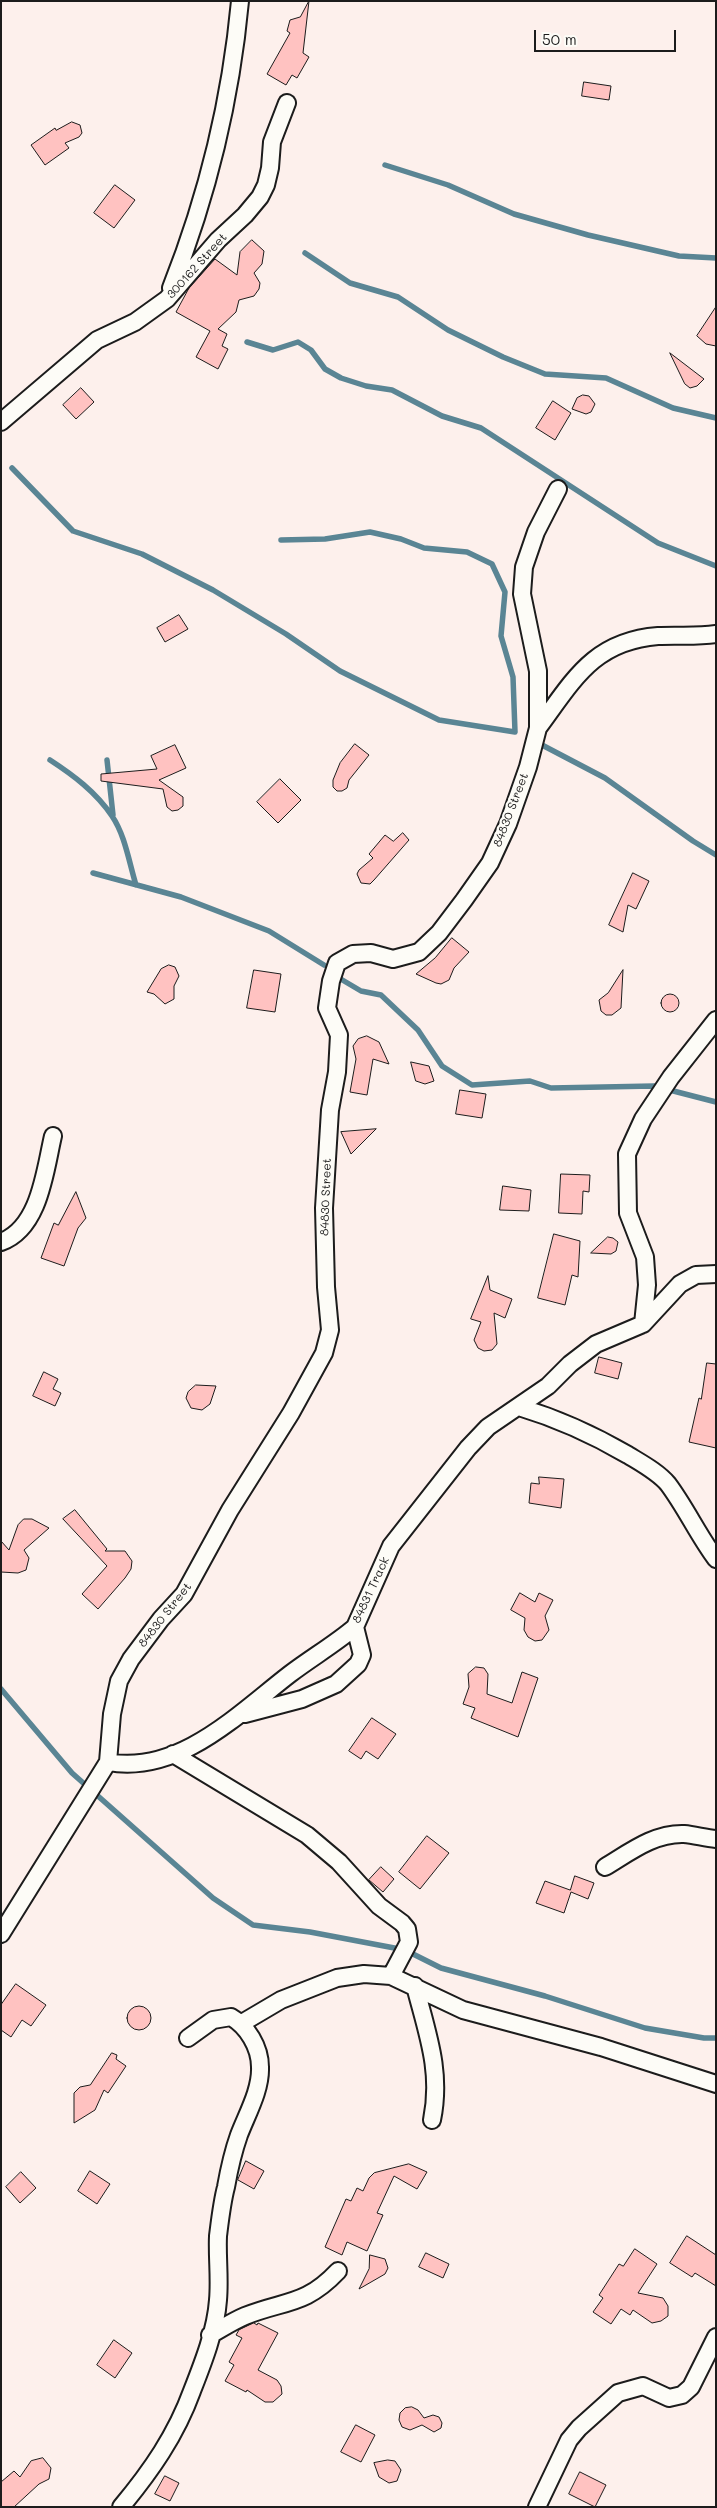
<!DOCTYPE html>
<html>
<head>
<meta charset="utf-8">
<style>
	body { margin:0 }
	#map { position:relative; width:717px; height:2508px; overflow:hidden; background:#fdf0ec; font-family:Mali,sans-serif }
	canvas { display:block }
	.frame { position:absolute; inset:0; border:2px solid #1c1c1c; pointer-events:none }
	.scale { position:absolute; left:534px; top:30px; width:142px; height:22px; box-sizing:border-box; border:2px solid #1c1c1c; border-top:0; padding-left:6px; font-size:15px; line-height:18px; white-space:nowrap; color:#1c1c1c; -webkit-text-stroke:4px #fdfcf7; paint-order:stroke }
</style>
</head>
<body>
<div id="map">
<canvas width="717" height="2508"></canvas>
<div class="frame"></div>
<div class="scale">50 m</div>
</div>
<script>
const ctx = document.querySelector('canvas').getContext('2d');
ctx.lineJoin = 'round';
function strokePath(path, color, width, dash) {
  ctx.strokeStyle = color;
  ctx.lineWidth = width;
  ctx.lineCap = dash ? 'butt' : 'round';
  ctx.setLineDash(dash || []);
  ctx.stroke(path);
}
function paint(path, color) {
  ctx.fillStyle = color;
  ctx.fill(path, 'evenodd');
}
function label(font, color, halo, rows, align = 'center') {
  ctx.font = font + ' Mali,sans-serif';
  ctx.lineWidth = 4.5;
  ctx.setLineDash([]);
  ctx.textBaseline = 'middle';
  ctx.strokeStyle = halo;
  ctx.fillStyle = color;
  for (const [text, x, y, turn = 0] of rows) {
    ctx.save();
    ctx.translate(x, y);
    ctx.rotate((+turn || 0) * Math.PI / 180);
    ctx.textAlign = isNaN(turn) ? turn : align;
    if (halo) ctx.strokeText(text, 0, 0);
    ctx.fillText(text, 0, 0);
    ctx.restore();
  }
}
const stream = new Path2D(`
	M385 165 448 185 514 214 588 235 679 256 716 258
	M305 253 350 283 398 297 448 330 503 357 545 374 606 378 673 408 716 418
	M247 342 273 350 298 342 311 350 325 369 341 378 366 386 392 390 442 416 481 428 658 543 716 566
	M12 468 73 531 142 554 213 590 286 634 340 671 439 720 515 732 513 677 501 636 505 592 492 564 467 552 424 548 401 539 370 532 325 539 281 540
	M542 745 605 778 693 841 716 855
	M50 760C73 775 96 792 112 816 125 835 129 862 136 885
	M107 760 113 815
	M93 873 181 897 269 931 324 965
	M339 978 361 991 381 995 418 1030 442 1066 472 1085 530 1081 551 1088 654 1086 716 1102
	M1 1689 72 1773 213 1898 253 1925 310 1932 405 1950 441 1968 545 1996 645 2028 704 2038H716`);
const building = new Path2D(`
	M309 1 303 53 309 57 297 78 292 75 286 85 267 74 290 33 287 31 290 20 300 17Z
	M584 82 611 86 609 100 582 96Z
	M72 122 80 125 82 133 79 137 65 143 69 148 45 165 31 145 55 128 56 130Z
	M115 185 135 200 114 228 94 213Z
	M252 240 264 251 262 264 254 273 260 283 259 289 254 296 239 300 236 312 218 329 227 334 222 346 228 349 218 369 196 357 210 331 176 312 189 288 215 259 237 275 240 252Z
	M716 307V346L706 344 697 336Z
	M670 353 704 379 697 386 690 388 685 384Z
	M81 388 94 402 76 419 63 405Z
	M583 395 589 396 595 404 591 412 586 414 572 409 577 398Z
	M553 401 571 413 555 440 536 428Z
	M179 615 188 629 165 642 157 628Z
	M355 744 369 755 349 780 347 788 342 791H337L333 787V780L340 763Z
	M175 745 186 768 159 780 183 797V806L178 810 172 811 167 807 163 789 101 781V774L157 769 151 756Z
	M280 779 301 800 278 823 257 802Z
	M403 833 409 840 374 880 370 884 361 883 357 874 359 870 373 858 369 854 385 835 393 841Z
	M633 873 649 881 636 909 628 905 623 932 609 925Z
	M452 938 469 952 454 968 449 980 441 984 436 983 416 974 435 958Z
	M169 965 175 967 179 976 174 986V999L165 1004 154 994 147 992 161 969Z
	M254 970 281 974 275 1012 247 1008Z
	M623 970 621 1008 612 1015H606L601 1011 599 1000 608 993Z
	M661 1003a9 9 0 1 1 18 0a9 9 0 1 1-18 0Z
	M367 1036 379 1042 389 1064 373 1059 367 1095 350 1092 356 1059 353 1046 358 1039Z
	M411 1062 429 1066 434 1081 425 1084 416 1081Z
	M460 1090 486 1094 482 1118 456 1114Z
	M376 1129 351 1154 341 1132Z
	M561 1174 590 1175 589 1192 583 1191 582 1214 559 1213Z
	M503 1186 531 1190 529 1211 500 1210Z
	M76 1192 86 1218 78 1228 64 1266 41 1258 54 1223 58 1225Z
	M554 1234 580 1241 578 1277 572 1275 565 1305 538 1298Z
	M608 1237 613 1238 618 1242 616 1251 611 1254 591 1253Z
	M488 1276 490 1290 512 1299 505 1318 494 1313 497 1344 492 1350 484 1351 478 1348 474 1340 481 1322 471 1319Z
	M599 1357 622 1363 618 1379 595 1373Z
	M707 1363 716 1364V1448L689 1442 699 1398 701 1399Z
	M44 1372 58 1379 53 1389 61 1393 55 1406 33 1396Z
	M196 1385 216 1386 210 1404 202 1410 191 1408 186 1398 188 1392Z
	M539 1477 564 1479 561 1508 529 1503 531 1483 539 1484Z
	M75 1510 107 1549 105 1551H125L132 1561 131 1569 125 1578 98 1609 82 1594 107 1566 63 1519Z
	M24 1519H32L49 1528 24 1550 29 1558 26 1570 18 1573 1 1572V1541L9 1550 18 1525Z
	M520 1593 535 1602 539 1593 553 1600 545 1616 549 1630 542 1640 535 1641 528 1637 524 1630 525 1618 511 1610Z
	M476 1667 484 1668 488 1674 487 1694 512 1703 522 1672 538 1678 518 1737 471 1718 475 1708 463 1704 469 1687 468 1674Z
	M372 1718 396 1734 378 1759 366 1751 361 1759 349 1751Z
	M427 1836 449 1853 420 1889 399 1872Z
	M381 1867 394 1879 383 1892 369 1880Z
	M575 1876 594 1883 588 1899 571 1892 564 1913 536 1903 545 1881 570 1890Z
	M16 1984 46 2005 31 2026 22 2020 11 2037 1 2030V2005Z
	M127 2018a12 12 0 1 1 24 0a12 12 0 1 1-24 0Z
	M112 2053 117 2055 116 2059 126 2066 108 2093 104 2090 95 2110 74 2123V2093L80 2087 90 2085Z
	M246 2161 264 2171 254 2189 238 2180Z
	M409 2164 427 2172 417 2189 394 2176 377 2213 383 2215 367 2251 347 2242 342 2255 325 2247 346 2199 351 2201 357 2188 363 2191 369 2178 374 2173Z
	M90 2171 110 2184 97 2204 78 2191Z
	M21 2172 36 2188 20 2203 6 2187Z
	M687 2236 716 2255V2286L695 2273 692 2277 670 2263Z
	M635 2249 657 2264 638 2293 663 2298 668 2306V2316L661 2321 652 2323 633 2310 630 2315 621 2309 611 2324 593 2312 603 2298 599 2295 619 2264 623 2266Z
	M426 2253 449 2264 443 2278 419 2267Z
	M370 2255 385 2259 388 2268 385 2274 359 2289 369 2269Z
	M254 2323 257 2325 258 2323 278 2333 258 2370 277 2380 281 2386 282 2394 273 2402H265L247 2390 246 2392 225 2381 234 2365 229 2362 242 2338 236 2335 239 2330Z
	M114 2340 132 2353 115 2378 97 2365Z
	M412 2407 418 2410 424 2418 433 2415 439 2417 442 2423 441 2428 434 2432 422 2425 410 2430 402 2427 399 2420 400 2413 405 2408Z
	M356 2425 375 2435 361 2462 341 2452Z
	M43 2458 51 2468 49 2479 39 2484 14 2507H1V2482L14 2471 20 2477 31 2461Z
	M388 2460 395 2461 401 2470 397 2481 389 2483 379 2477 374 2463Z
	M580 2472 606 2485 595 2507 569 2494Z
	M165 2476 179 2483 170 2501 155 2494Z`);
const minor = new Path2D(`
	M171 288C207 197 231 98 240 1
	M1 422 97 340 135 322 167 299 218 240 245 215 260 197 266 185 270 168 272 142 287 103
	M538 728C573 681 593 641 658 636 678 635 696 637 716 634
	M1 1242C40 1228 45 1170 53 1136
	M643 1324 647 1285 645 1257 628 1213 627 1154 643 1119 671 1077 716 1020
	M519 1407C559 1419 592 1434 628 1455 641 1463 658 1472 668 1484 686 1508 698 1535 716 1559
	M245 1714 302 1699 336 1684 358 1664 362 1655 355 1627
	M173 1754 307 1835 339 1862 379 1906 402 1923 407 1929 409 1942 391 1976
	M108 1762C179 1775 238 1714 290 1674 311 1658 335 1644 355 1627L391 1546 468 1448 488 1427 548 1386 570 1364 596 1344 643 1324 680 1284 696 1275 716 1274
	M605 1867C630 1852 654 1833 684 1834 695 1835 705 1838 716 1839
	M1 1934 108 1762 112 1714 119 1681 131 1659 161 1619 184 1594 230 1510 291 1413 324 1353 330 1330 326 1287 324 1208 330 1110 337 1072 339 1035 327 1008 331 981 337 963 353 954 371 953 393 959 419 952 439 933 464 900 490 863 508 824 528 767 538 728V671L522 594 524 567 536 532 558 489
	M415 1986C427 2033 442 2071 432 2120
	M242 2023 281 2000 337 1978 364 1974 391 1976 463 2010 601 2047 716 2084
	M210 2335C221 2329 233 2321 245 2316 285 2300 305 2306 338 2271
	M121 2507C151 2471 176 2435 192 2391 203 2363 216 2330 218 2300 220 2278 217 2257 218 2236 220 2220 222 2202 226 2187 229 2170 233 2152 239 2135 247 2114 261 2090 260 2067 260 2047 247 2026 231 2017L213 2020 188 2038
	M537 2507 569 2440 579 2428 618 2393 643 2386 669 2398 682 2395 691 2387 716 2337`);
const streetNames = [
	["300162 Street",197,266,-48],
	["84830 Street",511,810,-69],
	["84830 Street",326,1197,-88],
	["84831 Track",371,1590,-65],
	["84830 Street",165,1615,-52]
];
strokePath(stream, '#5a8594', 5.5);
paint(building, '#ffc2c1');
strokePath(building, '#1c1c1c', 1);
strokePath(minor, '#1c1c1c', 20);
strokePath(minor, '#fdfcf7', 16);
label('12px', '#1c1c1c', '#fdfcf7', streetNames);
</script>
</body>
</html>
